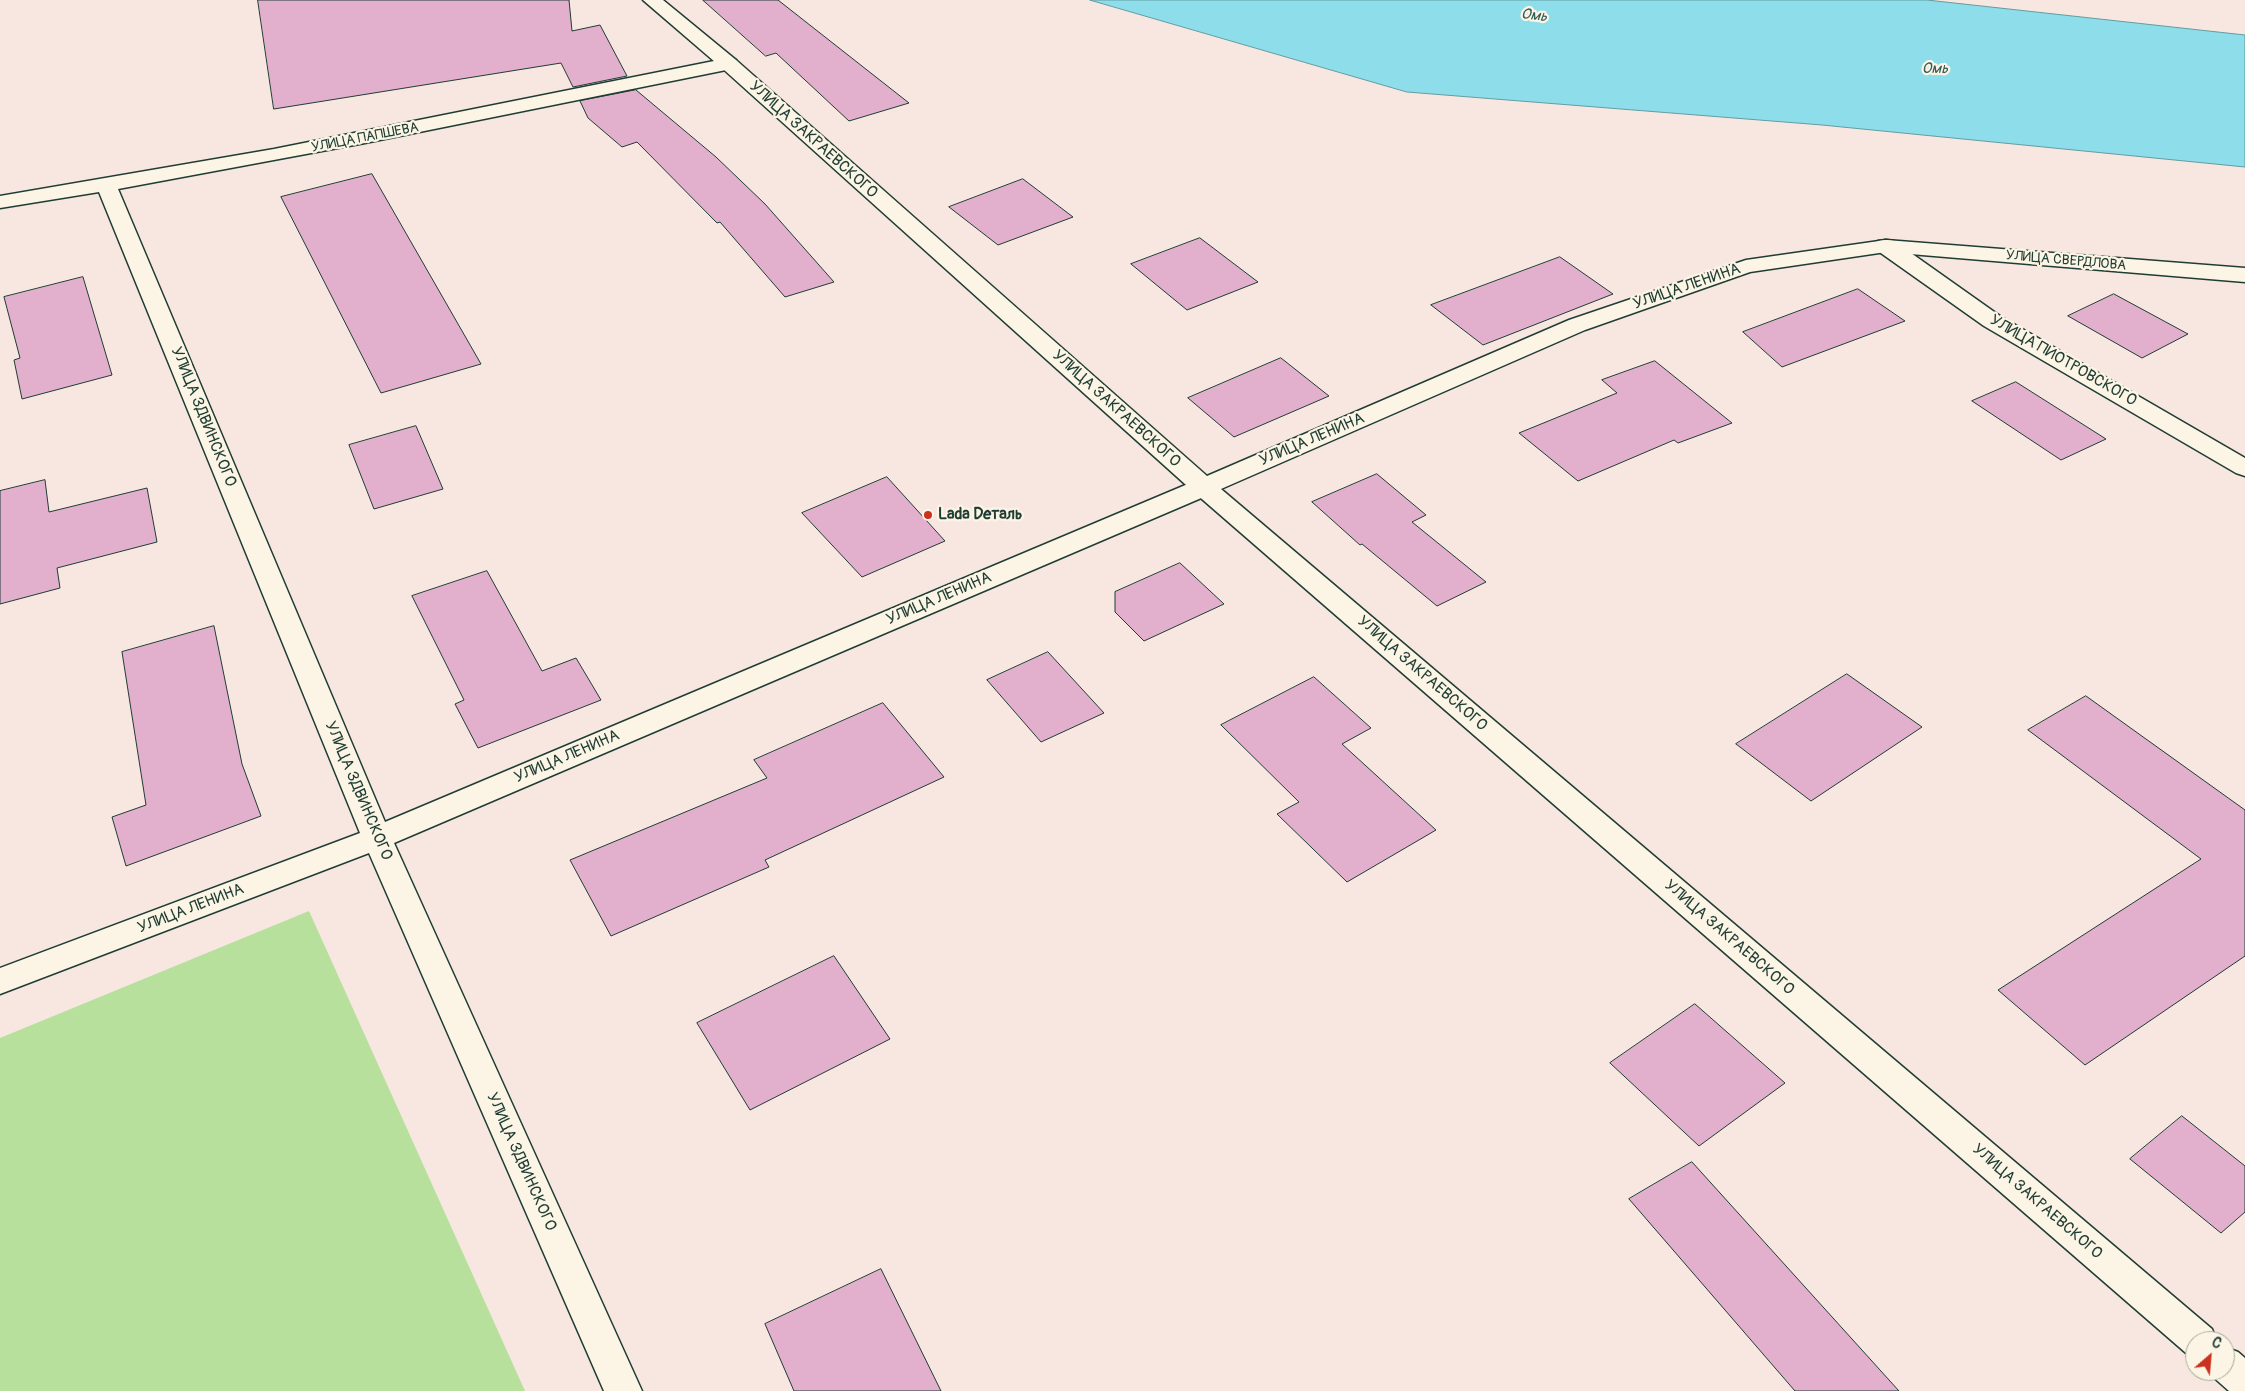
<!DOCTYPE html>
<html>
<head>
<meta charset="utf-8">
<style>
	body { margin:0 }
	#map { position:relative; width:2245px; height:1391px; overflow:hidden; background:#f7e7e0; font-family:Pangolin,sans-serif }
	canvas { display:block }
	.north { position:absolute; left:2185px; top:1331px; width:50px; height:50px; box-sizing:border-box; background:#fcf5e5; border:1px solid #a4ab9e; border-radius:50%; rotate:27deg; font-size:14px; font-weight:700; line-height:20px; text-align:center; color:#1f3d34 }
	.north::after { content:''; display:block; margin:auto; width:18px; height:22px; background:#c8321e; clip-path:polygon(50% 0,100% 100%,50% 72%,0 100%) }
</style>
</head>
<body>
<div id="map">
<canvas width="2245" height="1391"></canvas>
<div class="north">С</div>
</div>
<script>
const ctx = document.querySelector('canvas').getContext('2d');
ctx.lineJoin = 'round';
function paint(path, color) {
  ctx.fillStyle = color;
  ctx.fill(path, 'evenodd');
}
function strokePath(path, color, width, dash) {
  ctx.strokeStyle = color;
  ctx.lineWidth = width;
  ctx.lineCap = dash ? 'butt' : 'round';
  ctx.setLineDash(dash || []);
  ctx.stroke(path);
}
function label(font, color, halo, rows, align = 'center') {
  ctx.font = font + ' Pangolin,sans-serif';
  ctx.lineWidth = 4.5;
  ctx.setLineDash([]);
  ctx.textBaseline = 'middle';
  ctx.strokeStyle = halo;
  ctx.fillStyle = color;
  for (const [text, x, y, turn = 0] of rows) {
    ctx.save();
    ctx.translate(x, y);
    ctx.rotate((+turn || 0) * Math.PI / 180);
    ctx.textAlign = isNaN(turn) ? turn : align;
    if (halo) ctx.strokeText(text, 0, 0);
    ctx.fillText(text, 0, 0);
    ctx.restore();
  }
}
const green = new Path2D(`
	M309 911 525 1391H0V1038Z`);
const water = new Path2D(`
	M1090 0H1927L2245 35V167L1822 125 1407 92Z`);
const building = new Path2D(`
	M258 0H569L572 31 600 25 627 76 573 87 561 63 274 109Z
	M703 0H778L909 103 849 121 776 53 766 56Z
	M636 90 716 157 765 204 834 282 785 297 720 222 717 223 637 142 622 147 588 118 580 101Z
	M372 174 481 364 381 393 281 197Z
	M1023 179 1073 217 998 245 949 207Z
	M1200 238 1258 282 1187 310 1131 264Z
	M1560 257 1613 294 1483 345 1431 305Z
	M83 277 112 375 22 399 14 360 20 358 4 297Z
	M1858 289 1905 321 1782 367 1743 332Z
	M2114 294 2188 334 2142 358 2068 316Z
	M1281 358 1329 396 1234 437 1188 398Z
	M1655 361 1732 423 1678 443 1674 440 1578 481 1519 433 1617 393 1602 380Z
	M2016 382 2106 439 2061 460 1972 401Z
	M416 426 443 489 374 509 349 445Z
	M1377 474 1426 515 1412 522 1486 582 1437 606 1362 544 1360 545 1312 502Z
	M887 477 945 541 862 577 802 513Z
	M45 480 49 512 147 488 157 542 57 568 60 588 0 604V491Z
	M1180 563 1224 604 1144 641 1115 612V592Z
	M487 571 542 671 576 658 601 700 478 748 455 704 464 700 412 596Z
	M214 626 242 764 261 816 126 866 112 817 146 805 122 652Z
	M1048 652 1104 713 1041 742 987 680Z
	M1847 674 1922 727 1811 801 1736 744Z
	M1314 677 1371 728 1342 744 1436 830 1347 882 1277 814 1299 802 1221 725Z
	M2086 696 2245 810V956L2085 1065 1998 990 2201 859 2028 730Z
	M883 703 944 777 765 860 769 867 611 936 570 860 767 778 754 760Z
	M834 956 890 1039 750 1110 697 1023Z
	M1695 1004 1785 1083 1699 1146 1610 1063Z
	M2182 1116 2245 1166V1212L2221 1233 2130 1159Z
	M1692 1162 1899 1391H1795L1629 1199Z
	M881 1269 941 1391H794L765 1324Z`);
const minor = new Path2D(`
	M729 58 736 60 738 64 736 68 365 143 118 189 385 822 1195 481 1204 479 1213 481 1216 487 1213 493 394 843 642 1391H604L369 853 0 994V968L360 833 99 192 0 208V196L274 149Z
	M1886 240 1894 241 2000 316 2245 458V476L2236 473 1984 326 1878 251 1875 246 1878 241Z`);
const tertiary = new Path2D(`
	M643 0H663L736 60 1207 476 1569 320 1746 260 1886 240 2245 268V282L1886 252 1750 272 1585 330 1221 489 2212 1329 2217 1341H2195V1356L2186 1353 1195 493 722 68Z
	M2225 1347 2238 1352 2245 1358V1391H2229L2212 1376 2210 1371H2225Z`);
const markers = [
	[928,515,5,"#c8321e"]
];
const farStreetnames = [
	["УЛИЦА ПАПШЕВА",365,138,-11],
	["УЛИЦА СВЕРДЛОВА",2066,261,5]
];
const farWaternames = [
	["Омь",1534,16,6],
	["Омь",1935,69]
];
const streetNames = [
	["УЛИЦА ЗАКРАЕВСКОГО",813,140,42],
	["УЛИЦА ЛЕНИНА",1687,287,-19],
	["УЛИЦА ПИОТРОВСКОГО",2063,361,30],
	["УЛИЦА ЗАКРАЕВСКОГО",1116,409,42],
	["УЛИЦА ЗДВИНСКОГО",203,417,68],
	["УЛИЦА ЛЕНИНА",1312,440,-23],
	["УЛИЦА ЛЕНИНА",939,599,-23],
	["УЛИЦА ЗАКРАЕВСКОГО",1422,674,41],
	["УЛИЦА ЛЕНИНА",567,757,-23],
	["УЛИЦА ЗДВИНСКОГО",358,791,67],
	["УЛИЦА ЛЕНИНА",191,909,-21],
	["УЛИЦА ЗАКРАЕВСКОГО",1729,938,41],
	["УЛИЦА ЗДВИНСКОГО",521,1162,66],
	["УЛИЦА ЗАКРАЕВСКОГО",2037,1202,41]
];
const poiNames = [
	["Lada Dеталь",938,515]
];
paint(green, '#b6e09c');
paint(water, '#8eddea');
strokePath(water, '#629da1', 1);
paint(building, '#e2afcc');
strokePath(building, '#1f3d34', 1);
strokePath(minor, '#1f3d34', 3);
strokePath(tertiary, '#1f3d34', 3);
paint(minor, '#fcf5e5');
paint(tertiary, '#fcf5e5');
for (const [x, y, r, color] of markers) {
  const dot = new Path2D();
  dot.arc(x, y, r, 0, 2 * Math.PI);
  ctx.fillStyle = color;
  ctx.fill(dot);
  strokePath(dot, '#fcf5e5', 2);
}
label('14px', '#1f3d34', '#fcf5e5', farStreetnames);
label('italic 15px', '#355d58', '#fcf5e5', farWaternames);
label('16px', '#1f3d34', '#fcf5e5', streetNames);
label('bold 16px', '#1f3d34', '#fcf5e5', poiNames, 'left');
</script>
</body>
</html>
